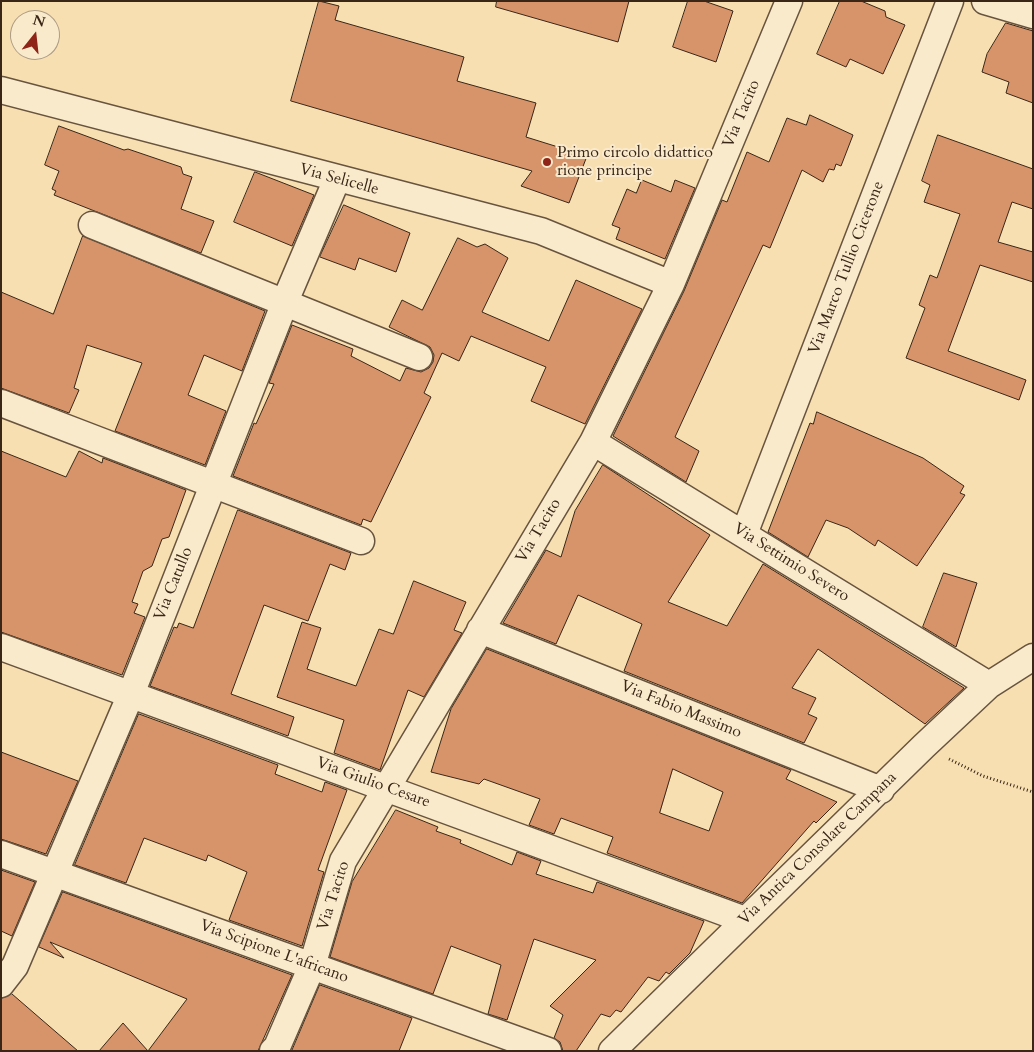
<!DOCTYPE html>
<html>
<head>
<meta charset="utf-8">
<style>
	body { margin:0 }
	#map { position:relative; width:1034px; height:1052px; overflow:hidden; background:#f7dfb1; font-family:Cardo,serif }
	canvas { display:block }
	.frame { position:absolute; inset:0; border:2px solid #392617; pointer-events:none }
	.north { position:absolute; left:10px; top:10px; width:50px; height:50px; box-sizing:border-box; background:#faeacc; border:1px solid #ad9c84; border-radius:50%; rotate:16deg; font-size:14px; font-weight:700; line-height:20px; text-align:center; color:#392617 }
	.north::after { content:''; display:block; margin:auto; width:18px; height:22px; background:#8f2418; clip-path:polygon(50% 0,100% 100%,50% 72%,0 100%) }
</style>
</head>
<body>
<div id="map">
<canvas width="1034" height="1052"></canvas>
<div class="frame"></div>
<div class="north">N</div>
</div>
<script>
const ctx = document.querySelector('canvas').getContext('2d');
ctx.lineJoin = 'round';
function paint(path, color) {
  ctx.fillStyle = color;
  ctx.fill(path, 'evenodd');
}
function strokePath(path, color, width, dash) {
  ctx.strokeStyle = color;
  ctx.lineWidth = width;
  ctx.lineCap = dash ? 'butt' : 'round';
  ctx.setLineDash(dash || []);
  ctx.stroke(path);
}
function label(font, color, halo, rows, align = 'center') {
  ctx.font = font + ' Cardo,serif';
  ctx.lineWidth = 4;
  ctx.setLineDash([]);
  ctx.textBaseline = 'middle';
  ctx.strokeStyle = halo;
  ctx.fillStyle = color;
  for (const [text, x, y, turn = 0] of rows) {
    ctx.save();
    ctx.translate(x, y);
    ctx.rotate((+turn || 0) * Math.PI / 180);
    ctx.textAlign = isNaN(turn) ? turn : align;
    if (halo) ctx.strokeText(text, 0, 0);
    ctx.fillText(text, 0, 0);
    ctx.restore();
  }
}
const building = new Path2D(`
	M319 1 339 6 335 20 464 57 457 81 536 103 526 137 587 156 569 203 521 186 532 171 291 101Z
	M497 1H629L618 42 496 7Z
	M688 1H704L733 11 716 62 673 47Z
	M840 1H861L885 11 886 17 905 25 883 74 850 59 846 67 817 54Z
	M1006 23 1033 31V103L1006 93 1009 82 982 72 987 54Z
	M810 115 853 135 841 166 836 164 834 170 829 169 823 182 802 170 770 248 763 245 675 437 699 451 686 482 613 436 684 291 722 200 727 202 747 152 769 162 787 118 806 125Z
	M59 126 124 150 128 149 181 167 183 174 192 177 181 209 214 221 201 253 54 195 56 191 52 189 59 171 45 165Z
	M938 135 1033 169V209L1012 202 998 242 1033 252V282L980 265 948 351 1026 380 1019 400 906 358 925 308 919 305 930 275 937 278 960 214 924 202 930 185 922 181Z
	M255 172 314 195 292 246 234 222Z
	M642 180 671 192 675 180 695 188 665 259 616 239 620 228 612 225 627 189 636 193Z
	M344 205 410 233 396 272 359 258 355 270 320 257Z
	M83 236 265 311 242 371 204 355 188 395 226 411 205 465 115 431 142 363 87 345 74 388 79 390 69 413 1 388V292L53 314Z
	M458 238 477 247 485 244 508 258 482 312 549 341 576 280 642 309 585 424 531 401 546 367 471 336 459 361 442 353 424 393 431 397 371 522 363 519 361 525 233 476 254 423 256 424 274 384 269 383 292 325 353 349 351 356 400 381 406 368 421 372 429 368 433 362 434 355 430 347 389 327 402 300 422 310Z
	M817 412 923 458 964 486 960 493 965 495 917 566 878 540 875 546 848 528 826 520 808 557 768 532 810 423 813 424Z
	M1 451 66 477 79 451 102 463 103 458 186 490 169 537 162 539 152 566 143 571 132 602 138 604 134 613 145 617 122 675 1 632Z
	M603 465 710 535 668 602 727 626 763 564 964 688 925 724 818 649 792 688 816 698 808 714 817 718 804 743 624 671 642 624 578 595 556 644 503 623 546 550 561 557 575 511Z
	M238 510 351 553 345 570 330 564 308 621 264 605 231 694 294 717 288 736 150 686 174 627 177 628 179 623 193 628Z
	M944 573 977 583 956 647 923 627Z
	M414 581 466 602 454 630 462 633 424 697 408 690 380 770 334 753 344 720 277 697 302 622 321 628 307 669 356 686 379 629 393 634Z
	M487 649 791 770 786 779 837 802 816 823 814 821 742 903 607 853 613 837 561 818 554 834 529 825 540 799 484 779 479 784 431 772 451 709ZM673 769 723 792 709 831 660 813Z
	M139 714 278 765 275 774 322 792 325 782 347 790 318 870 324 872 302 946 229 920 247 872 208 855 206 861 144 838 126 883 75 865Z
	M1 752 78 781 46 854 1 839Z
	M396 810 438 827 436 831 461 840 460 843 512 865 517 852 541 861 536 874 593 893 597 882 704 921 690 953 669 974 666 972 659 981 648 977 621 1012 616 1010 610 1017 601 1014 576 1051H563L560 1042 554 1038 563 1015 550 1006 596 960 534 939 507 1020 488 1014 501 965 451 946 433 994 330 957 352 882Z
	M1 870 35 882 12 936 1 931Z
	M63 892 292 975 258 1051H99L123 1023 148 1051 187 999 50 942 64 958 39 947Z
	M320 985 412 1018 399 1051H292Z
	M12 994 49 1026 78 1051H1V999Z`);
const path = new Path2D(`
	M949 759 983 776 1033 792`);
const minor = new Path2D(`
	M985 1 1033 15
	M1 90 541 231 671 284
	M92 225 419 357
	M1 403 361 541
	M593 442 989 685
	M744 534 950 1
	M480 630 881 790
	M1 647 745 920
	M1 854 548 1051
	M1 984 15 966 131 694 289 292 337 179
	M273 1051 277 1047 312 966 343 861 593 442 671 284 789 1
	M612 1051 924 746 989 685 1033 657`);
const markers = [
	[547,162,5,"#8f2418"]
];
const streetNames = [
	["Via Tacito",742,114,-67],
	["Via Selicelle",339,180,15],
	["Via Marco Tullio Cicerone",847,268,-69],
	["Via Tacito",539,531,-59],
	["Via Settimio Severo",791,563,32],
	["Via Catullo",174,584,-68],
	["Via Fabio Massimo",681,710,22],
	["Via Giulio Cesare",373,783,20],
	["Via Antica Consolare Campana",818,849,-44],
	["Via Tacito",334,896,-72],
	["Via Scipione L'africano",274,952,20]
];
const poiNames = [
	["Primo circolo didattico",557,153],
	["rione principe",557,171]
];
paint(building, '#d7946b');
strokePath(building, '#392617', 1);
strokePath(minor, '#68543e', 29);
strokePath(path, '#392617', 3, [1, 2.5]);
strokePath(minor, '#faeacc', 26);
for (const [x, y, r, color] of markers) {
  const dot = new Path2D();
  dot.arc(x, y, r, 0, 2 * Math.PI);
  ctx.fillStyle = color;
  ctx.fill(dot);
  strokePath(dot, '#faeacc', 2);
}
label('16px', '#392617', '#faeacc', streetNames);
label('16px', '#392617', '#faeacc', poiNames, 'left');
</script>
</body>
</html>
